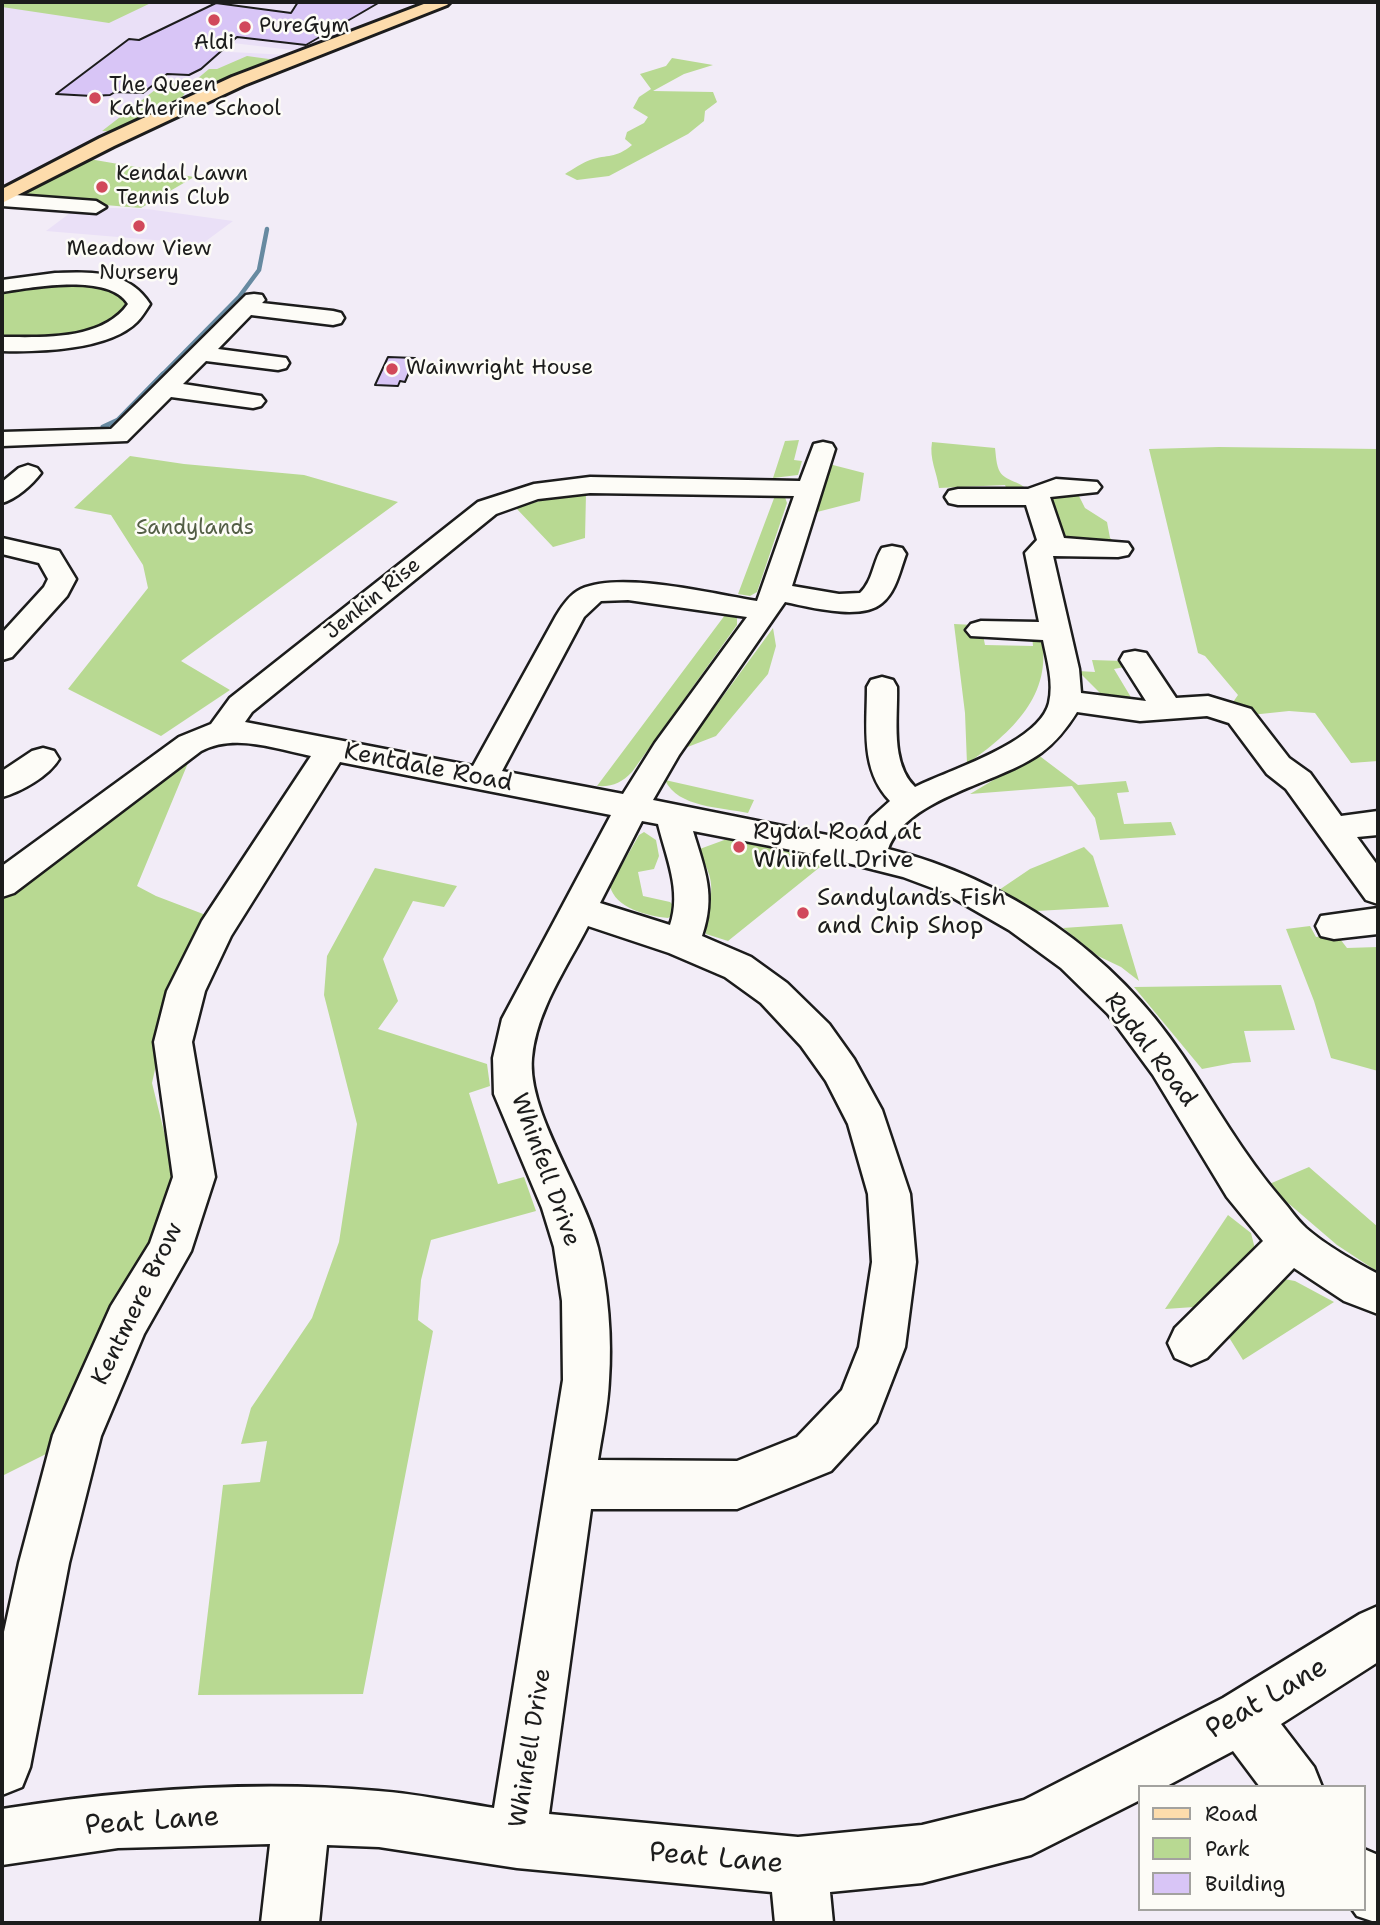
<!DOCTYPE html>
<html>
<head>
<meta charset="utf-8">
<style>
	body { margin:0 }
	#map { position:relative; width:1380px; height:1925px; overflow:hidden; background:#f2ecf7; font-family:"Shantell Sans",sans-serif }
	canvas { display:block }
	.frame { position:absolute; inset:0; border:4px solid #1c1c1c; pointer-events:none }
	.legend { position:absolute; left:1138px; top:1785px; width:228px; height:126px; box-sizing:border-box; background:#fdfcf7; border:2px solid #a3a29f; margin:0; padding:9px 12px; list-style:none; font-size:21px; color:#1c1c1c }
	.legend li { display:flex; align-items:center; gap:14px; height:35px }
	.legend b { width:35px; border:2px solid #a3a29f }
</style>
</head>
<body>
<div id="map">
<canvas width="1380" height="1925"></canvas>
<div class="frame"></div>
<ul class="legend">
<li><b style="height:9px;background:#fddcac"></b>Road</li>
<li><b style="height:19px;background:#b8d992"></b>Park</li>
<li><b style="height:19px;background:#d8c5f6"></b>Building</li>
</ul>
</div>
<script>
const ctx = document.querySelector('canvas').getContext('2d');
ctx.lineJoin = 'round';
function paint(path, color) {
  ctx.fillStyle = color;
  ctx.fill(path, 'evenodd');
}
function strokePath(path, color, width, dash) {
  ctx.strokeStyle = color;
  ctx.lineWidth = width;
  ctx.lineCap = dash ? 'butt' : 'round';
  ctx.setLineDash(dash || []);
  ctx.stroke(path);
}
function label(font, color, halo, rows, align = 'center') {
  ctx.font = font + ' "Shantell Sans",sans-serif';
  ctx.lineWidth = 5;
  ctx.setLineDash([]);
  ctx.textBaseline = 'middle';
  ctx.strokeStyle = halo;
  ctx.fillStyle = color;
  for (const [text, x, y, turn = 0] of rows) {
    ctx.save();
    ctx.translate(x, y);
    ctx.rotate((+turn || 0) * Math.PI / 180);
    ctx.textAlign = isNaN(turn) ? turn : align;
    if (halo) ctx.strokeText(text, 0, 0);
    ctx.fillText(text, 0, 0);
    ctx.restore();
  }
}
const built = new Path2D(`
	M2 2H423L425 5 300 51 182 37 174 49 288 55 208 89 2 188Z
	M78 207 147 209 233 221 202 244 46 231Z`);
const green = new Path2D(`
	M2 2H153L109 23 2 7Z
	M247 56 276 60 202 92 194 91 197 79 209 69H217Z
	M672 58 713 65 684 74 653 91 713 92 717 102 705 111 704 121 688 134 609 176 577 180 565 174C573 169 582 163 590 160 608 154 615 159 632 145L625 139 627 132 644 123 648 117 633 108 639 97 651 89 640 74 666 66Z
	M164 83 187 84 185 93 179 102 117 132 102 131Z
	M80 159 95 160 194 177 141 208 9 197Z
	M58 281 116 289 131 304 129 311 90 332 22 342 2 340V288Z
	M799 440 794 460 802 461 798 475 773 478 785 441Z
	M932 442 995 448C996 455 996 465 1000 472 1006 482 1022 481 1029 492H1008L1005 485 939 488C937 472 929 459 932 442Z
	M1219 447 1378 449V761L1351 763 1315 713 1289 711 1251 715 1231 705 1238 695 1205 656 1198 653 1149 449Z
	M130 456 184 464 304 475 398 502 181 661 230 690 161 736 68 689 148 588 143 565 111 515 74 508Z
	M829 464 864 473 860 501 817 512Z
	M776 493 785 497 787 503 757 592 750 596 738 594Z
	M586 494 585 538 553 547 516 508 550 498Z
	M1078 494 1085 508 1107 522 1110 538 1115 542 1062 541 1048 495Z
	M728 611 737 618V625L632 772C621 783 613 787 597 786Z
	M954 624 974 625 983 635 985 645 1033 646 1032 636H1041C1054 695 1011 733 967 764L965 713Z
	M773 628 776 646 768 674 716 736 685 748Z
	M1092 660 1123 661 1130 666 1114 669 1132 699 1149 698V702L1104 697 1078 671 1095 672Z
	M1037 754 1078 785 1126 781 1129 792 1117 793 1124 824 1171 822 1176 835 1100 840 1095 818 1072 786 970 794Z
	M188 763 137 886 156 896 211 917 176 975 152 1083 176 1180 156 1232 46 1454 2 1476V895Z
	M665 780 754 800 748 813C721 807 678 808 665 780Z
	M644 832 656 840 659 856 654 869 638 872 643 896 670 902 676 908 674 914 668 918C647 916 615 908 610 886L639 835Z
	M727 839 830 859 728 941 706 934C701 921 709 907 711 894 713 876 705 864 697 850Z
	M1084 847 1093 856 1109 907 1036 911 999 890 1030 869Z
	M375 868 457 886 444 907 413 901 383 959 398 1001 378 1029 487 1064 490 1086 469 1093 498 1184 524 1177 536 1211 431 1240 421 1280 418 1320 433 1331 363 1694 198 1695 223 1485 260 1482 267 1441 241 1444 251 1408 312 1318 339 1242 357 1124 324 995 327 956Z
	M1122 924 1139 981 1121 967 1098 956 1063 928Z
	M1310 926 1316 937 1337 935 1347 948 1378 947V1071L1331 1058 1314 1001 1286 929Z
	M1281 985 1295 1030 1244 1031 1251 1062 1233 1063 1202 1069 1134 987Z
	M1309 1167 1378 1227V1272L1337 1245 1267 1185Z
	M1228 1215 1251 1233 1256 1253 1209 1306 1165 1309Z
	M1284 1279 1295 1281 1334 1302 1243 1360 1225 1331 1274 1282Z`);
const streamFar1 = new Path2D(`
	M161 376 239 297 259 270 267 229`);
const stream = new Path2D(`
	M103 427 118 420 163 374`);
const building = new Path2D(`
	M298 2H380L306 45 237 37 201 69 189 75 167 74 143 93 115 92 110 95 92 96 56 94 129 39 139 40 216 3 291 13Z
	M388 357 415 358 405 382 400 381 398 386 375 385Z`);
const minor = new Path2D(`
	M2 194 96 201 106 207 96 213 2 206Z
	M55 273C92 272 128 270 150 304 146 310 142 317 137 322 109 350 40 352 2 351V337C42 337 102 341 128 304 109 273 33 287 2 292V280Z
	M254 294 262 295 265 300 262 303 333 311 341 313 344 318 341 323 333 325 251 315 218 349 286 358 289 363 286 368 278 370 206 361 183 384 261 396 265 401 261 406 253 408 171 397 127 441 2 446V432L111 429 246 295Z
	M823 442 832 444 835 449 792 586 839 594 860 593C873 581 873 562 882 548L892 546 902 548 906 554C900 570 896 592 882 603 861 621 810 607 785 602L679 755 653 800 857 841 871 818 890 801C860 770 867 727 867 687L871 680 882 677 893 680 897 687C898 719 890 763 915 787 949 770 1039 743 1049 703 1054 683 1047 660 1043 640L971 636 966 630 971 624 981 621 1039 622 1025 553 1037 540 1026 505H958L949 503 945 497 949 491 958 489H1028L1056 479 1097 482 1101 487 1097 492 1050 497 1064 538 1128 543 1132 549 1128 555 1118 557 1053 556 1079 669 1081 693 1146 701 1120 660 1124 653 1135 651 1146 653 1176 698 1208 696 1251 709 1289 758 1310 773 1341 816 1378 811V835L1357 837 1378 866V904L1366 900 1286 789 1267 774 1229 723 1207 716 1140 721 1077 712C1067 728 1056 742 1041 753 998 784 907 797 888 849 1007 879 1114 953 1182 1055 1215 1104 1243 1155 1282 1200 1290 1209 1297 1220 1306 1228 1324 1244 1357 1263 1378 1274V1314L1344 1301 1294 1268 1207 1358 1191 1365 1175 1358 1168 1343 1175 1328 1263 1241 1227 1197 1153 1075 1108 1014 1061 968 1009 930 943 892 903 877 812 854 693 831C705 871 716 895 702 936L751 957 787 983 829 1024 854 1059 882 1110 910 1194 916 1262 905 1347 876 1422 831 1471 737 1509H591L549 1814 798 1837 922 1825 1024 1800 1223 1698 1360 1614 1378 1606V1662L1281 1724 1314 1767 1322 1787H1260L1233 1751 1165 1787H1140V1800L1031 1855 922 1883 830 1892 833 1923H775L772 1892 517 1868 379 1847 327 1845 319 1923H261L270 1844 118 1848 2 1865V1809C122 1790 256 1780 378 1791 417 1794 455 1802 494 1808L563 1380 562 1301 554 1247 542 1208 494 1094 493 1058 502 1019 611 815 340 762 231 936 205 991 192 1042 215 1177 191 1251 144 1334 101 1436 69 1563 30 1767 22 1787 2 1795V1641L19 1563 53 1435 111 1306 150 1243 173 1177 154 1042 167 991 202 921 311 756C276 749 235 733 201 751L14 893 2 897V866L179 737 211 724 230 698 478 502 534 484 590 477 800 481 814 444ZM590 493 794 496 757 601C713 594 621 571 581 589 570 594 562 606 556 616L473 766 245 722 252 712 496 514 538 499ZM628 600 747 617 655 743 623 794 502 771 584 617 601 601ZM642 821 658 824C666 857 682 891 670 925L600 903ZM588 926 669 953 725 977 761 1003 801 1046 826 1081 848 1124 868 1194 872 1262 859 1347 842 1390 797 1437 737 1461 598 1460C602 1434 608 1407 609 1380 612 1338 608 1289 598 1248 584 1190 527 1113 532 1058 536 1011 567 967 588 926Z
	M28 465 37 468 41 473C32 485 16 499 2 503V482L19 468Z
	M2 538 59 551 76 579 67 596 12 657 2 660V633L44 587 48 579 39 563 2 554Z
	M43 748 54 751 59 759C49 776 21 792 2 797V771L32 751Z
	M1378 908V934L1334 939 1321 936 1316 926 1321 916Z
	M1364 1849 1378 1855V1923L1357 1916 1352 1909H1364Z`);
const major = new Path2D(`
	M429 2H450L447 5 244 85 114 146 2 203V189L100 138 232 77Z`);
const markers = [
	[214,20,7,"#d1495b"],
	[245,27,7,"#d1495b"],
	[95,98,7,"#d1495b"],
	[102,187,7,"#d1495b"],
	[139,226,7,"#d1495b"],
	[392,369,7,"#d1495b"],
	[739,847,7,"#d1495b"],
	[803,913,7,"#d1495b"]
];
const farPoinames = [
	["PureGym",259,27],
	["Aldi",214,44,"center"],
	["The Queen",109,86],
	["Katherine School",109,110],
	["Kendal Lawn",116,175],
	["Tennis Club",116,199],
	["Meadow View",139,250,"center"],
	["Nursery",139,274,"center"],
	["Wainwright House",406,369]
];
const farParknames = [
	["Sandylands",195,529]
];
const farStreetnames = [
	["Jenkin Rise",373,599,-39]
];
const streetNames = [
	["Kentdale Road",428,768,11],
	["Rydal Road",1150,1050,53],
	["Whinfell Drive",545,1170,70],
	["Kentmere Brow",138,1304,-64],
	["Whinfell Drive",531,1748,-81]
];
const poiNames = [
	["Rydal Road at",753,833],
	["Whinfell Drive",753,861],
	["Sandylands Fish",817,899],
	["and Chip Shop",817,927]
];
const nearStreetnames = [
	["Peat Lane",1267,1699,-30],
	["Peat Lane",152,1822,-4],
	["Peat Lane",716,1859,5]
];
paint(built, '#eae0f7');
paint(green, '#b8d992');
strokePath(streamFar1, '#678aa1', 4.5);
strokePath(stream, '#678aa1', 5);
paint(building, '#d8c5f6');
strokePath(building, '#1c1c1c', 2);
strokePath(minor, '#1c1c1c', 5);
strokePath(major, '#1c1c1c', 6);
paint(minor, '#fdfcf7');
paint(major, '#fddcac');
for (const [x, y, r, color] of markers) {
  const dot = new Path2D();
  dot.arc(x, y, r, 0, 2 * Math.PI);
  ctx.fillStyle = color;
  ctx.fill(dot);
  strokePath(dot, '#fdfcf7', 2.5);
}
label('21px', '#1c1c1c', '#fdfcf7', farPoinames, 'left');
label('21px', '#535e45', '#fdfcf7', farParknames);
label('21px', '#1c1c1c', '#fdfcf7', farStreetnames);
label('24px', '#1c1c1c', '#fdfcf7', streetNames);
label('24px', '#1c1c1c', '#fdfcf7', poiNames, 'left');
label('28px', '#1c1c1c', '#fdfcf7', nearStreetnames);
</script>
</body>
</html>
